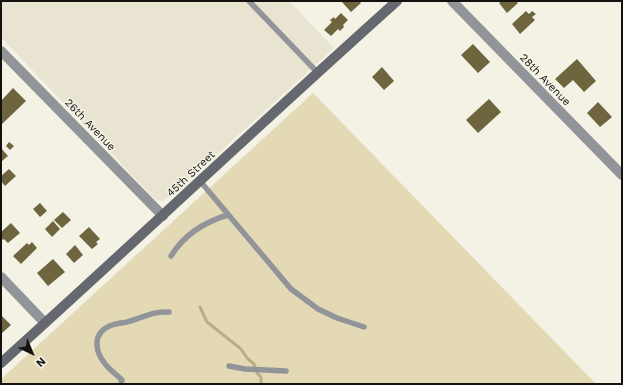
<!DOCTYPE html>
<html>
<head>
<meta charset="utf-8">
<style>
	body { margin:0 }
	#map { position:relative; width:623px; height:385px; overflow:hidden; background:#f4f1e5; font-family:"Work Sans",sans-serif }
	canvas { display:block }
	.frame { position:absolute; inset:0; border:2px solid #13120e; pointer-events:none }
	.north { position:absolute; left:12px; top:333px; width:40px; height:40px; -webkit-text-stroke:3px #f4f1e5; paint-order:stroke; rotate:136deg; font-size:11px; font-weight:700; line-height:16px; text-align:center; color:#13120e }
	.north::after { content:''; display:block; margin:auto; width:14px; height:18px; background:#13120e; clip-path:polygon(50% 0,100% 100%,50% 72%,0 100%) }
</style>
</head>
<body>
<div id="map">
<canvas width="623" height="385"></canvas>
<div class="frame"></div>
<div class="north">N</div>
</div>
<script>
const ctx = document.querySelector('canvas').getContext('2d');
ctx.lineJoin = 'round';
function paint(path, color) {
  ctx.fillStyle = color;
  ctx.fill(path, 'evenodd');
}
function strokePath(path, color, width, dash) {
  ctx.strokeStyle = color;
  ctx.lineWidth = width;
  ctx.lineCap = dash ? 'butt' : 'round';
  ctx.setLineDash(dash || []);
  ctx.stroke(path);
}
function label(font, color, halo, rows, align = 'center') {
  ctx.font = font + ' "Work Sans",sans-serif';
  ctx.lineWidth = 3;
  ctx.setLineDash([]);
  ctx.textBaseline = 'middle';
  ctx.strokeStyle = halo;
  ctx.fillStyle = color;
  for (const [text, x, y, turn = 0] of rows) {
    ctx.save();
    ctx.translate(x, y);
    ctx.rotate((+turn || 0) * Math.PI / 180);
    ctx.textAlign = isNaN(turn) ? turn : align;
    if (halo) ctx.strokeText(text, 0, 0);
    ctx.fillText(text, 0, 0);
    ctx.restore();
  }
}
const built = new Path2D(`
	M1 1H289L334 48 170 197 162 201 157 200 152 196 1 37Z`);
const green = new Path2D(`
	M313 93 596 384H1V379Z`);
const stream = new Path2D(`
	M200 307 207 322 241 349 247 358 254 364 257 373 261 377V384`);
const building = new Path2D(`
	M344 1H359L361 3 351 12 342 2Z
	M502 1H516L518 3 507 13 499 3Z
	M526 11 529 14 532 11 536 14 532 17 535 20 520 34 512 24Z
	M341 13 348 20 343 25 344 27 340 31 338 29 331 36 324 30 332 22 330 20 334 17 335 19Z
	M473 44 490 62 478 73 461 55Z
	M577 59 596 81 584 92 573 80 564 88 555 79Z
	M382 67 394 81 384 90 372 77Z
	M13 88 26 101 1 125V101Z
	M489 99 501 112 478 133 466 120Z
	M598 102 612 117 600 127 587 113Z
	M9 142 14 146 10 150 6 146Z
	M1 148 8 156 2 161 1 159Z
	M9 169 16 176 5 186 1 181V176Z
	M40 203 47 211 40 217 33 209Z
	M63 212 71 220 62 228 54 220Z
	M53 221 60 229 52 237 45 229Z
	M11 223 20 233 8 243 4 239 3 240 1 238 2 234 1 232Z
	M89 227 100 239 96 242 98 244 92 249 79 236Z
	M32 242 37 248 21 264 13 256 27 243 29 245Z
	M75 245 83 255 74 263 66 254Z
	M53 259 65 272 48 286 37 273Z
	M1 315 11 325 1 334Z`);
const lane = new Path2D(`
	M249 1 317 72
	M200 181 291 289 318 309 337 318 364 327
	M171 256C184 235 204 222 228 215
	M229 366 245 369 286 371
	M121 384 122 380C117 375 110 370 106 365 94 351 92 332 112 325 118 323 125 323 130 321 145 317 153 311 169 312`);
const street = new Path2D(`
	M452 1 622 175
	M1 51 163 216
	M1 277 45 323`);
const secondary = new Path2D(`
	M1 363C134 243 264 120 397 1`);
const streetNames = [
	["28th Avenue",545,80,46],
	["26th Avenue",90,125,46],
	["45th Street",191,174,-43]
];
paint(built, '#e8e4d1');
paint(green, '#e3d9b4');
strokePath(stream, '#b9ae86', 3);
paint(building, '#6e643e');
strokePath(lane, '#919498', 5.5);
strokePath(street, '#919498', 10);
strokePath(secondary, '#65686e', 10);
label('11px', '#13120e', '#f4f1e5', streetNames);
</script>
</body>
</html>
